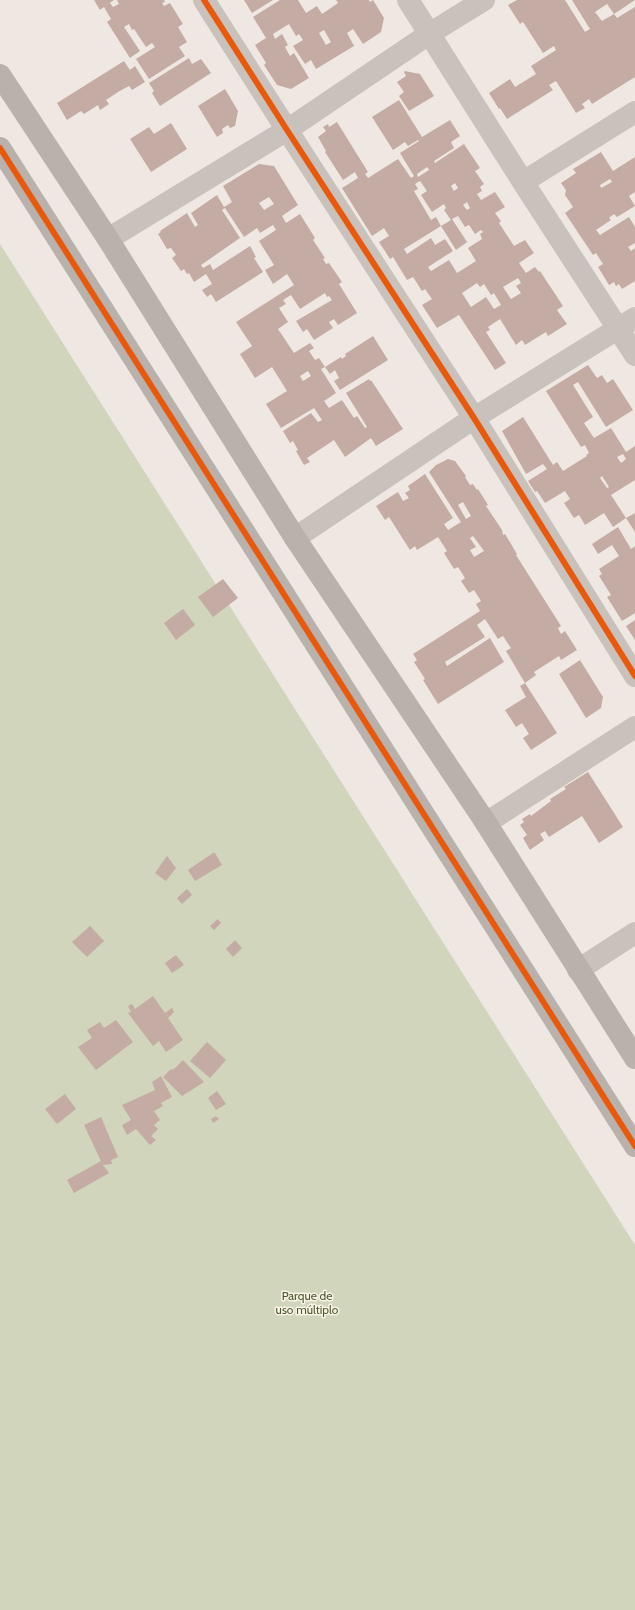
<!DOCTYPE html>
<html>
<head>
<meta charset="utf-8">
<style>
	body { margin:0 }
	canvas { display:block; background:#efe8e2 }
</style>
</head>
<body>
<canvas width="635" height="1610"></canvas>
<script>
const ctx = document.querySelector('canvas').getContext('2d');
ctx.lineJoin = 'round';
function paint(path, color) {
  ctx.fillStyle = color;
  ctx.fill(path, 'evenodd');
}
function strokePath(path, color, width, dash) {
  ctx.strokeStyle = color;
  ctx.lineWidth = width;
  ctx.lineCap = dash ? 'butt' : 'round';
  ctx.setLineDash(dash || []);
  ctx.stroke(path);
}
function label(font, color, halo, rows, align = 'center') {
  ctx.font = font + ' Cabin,sans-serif';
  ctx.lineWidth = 3;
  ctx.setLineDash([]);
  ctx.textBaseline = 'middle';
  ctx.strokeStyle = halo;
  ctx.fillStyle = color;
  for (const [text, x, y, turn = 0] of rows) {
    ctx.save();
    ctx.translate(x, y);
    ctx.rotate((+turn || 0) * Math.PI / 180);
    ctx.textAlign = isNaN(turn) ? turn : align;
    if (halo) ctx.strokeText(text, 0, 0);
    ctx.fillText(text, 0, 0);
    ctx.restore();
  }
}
const green = new Path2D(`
	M0 244 635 1245V1610H0Z`);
const building = new Path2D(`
	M94 0H114L110 3 113 7 119 4 117 0H164L165 2 162 3 164 6 170 3 183 24 178 27 187 42 179 47 185 56 149 79 136 59 155 47 152 43 146 47 134 29 132 30 129 24 124 27 140 51 130 58 107 22 111 19 104 7 100 10Z
	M244 0H273L252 13Z
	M280 0H298L306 13 317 6 322 14 338 3 336 0H369L370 2 373 0 384 18 381 32 363 44 353 29 347 33 354 46 316 69 311 60 305 64 293 46 303 40 299 34 296 36 289 24 273 34 275 39 282 34 288 45 285 47 290 56 294 53 309 78 291 89 277 85 264 65 266 63 255 45 266 38 253 17ZM324 30 331 42 326 45 319 33Z
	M517 0H565L585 32 590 29 572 0H635L614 14 607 4 595 12 602 21 614 14 617 18 635 7V77L592 104 589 99 582 104 585 108 576 113 556 81 549 85 553 90 507 119 500 108 499 109 489 93 510 79 515 87 536 74 531 66 556 50 554 46 543 53 523 22 520 24 508 5Z
	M189 58 192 64 201 59 211 73 160 106 152 93 154 91 149 83Z
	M124 61 130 70 135 66 145 82 132 90 129 86 118 92 106 100 109 104 100 110 98 105 84 114 81 111 67 120 57 103Z
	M405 71 420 74 434 96 409 111 399 96 404 92 397 82 406 76 404 72Z
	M225 89 238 111 235 126 230 128 228 125 222 129 223 133 217 137 198 106Z
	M399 100 422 137 450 120 460 136 451 142 454 148 434 161 435 163 464 144 480 168 475 171 484 184 480 187 482 191 477 194 481 200 495 192 505 207 495 213 501 221 499 223 514 246 525 240 534 253 519 263 526 273 535 267 539 272 540 271 563 306 557 310 567 324 548 336 546 332 525 345 522 340 516 345 500 319 488 327 490 330 486 332 506 363 495 370 459 315 437 328 422 305 432 299 425 289 422 291 413 277 407 280 393 257 390 259 379 242 389 236 384 228 372 236 342 188 358 178 355 172 343 180 325 152 326 151 318 137 326 131 323 127 328 124 329 127 337 122 368 172 365 174 368 178 398 159 411 178 414 176 400 153 419 141 418 140 408 146 405 142 393 150 372 117ZM427 167 429 170 418 177 417 174ZM420 181 427 191 421 195 432 212 444 204 446 208 444 210 451 220 441 226 456 250 467 242 452 219 458 216 465 227 469 225 475 234 481 230 483 232 480 234 482 239 468 248 476 261 457 273 449 260 431 271 428 267 453 251 445 239 435 245 431 238 407 254 404 249 441 226 436 217 431 220 414 191 418 189 415 184ZM455 183 458 188 454 191 451 186ZM467 202 470 208 467 210 463 205ZM518 278 521 283 516 286 521 293 511 299 503 287ZM477 283 480 287 484 284 491 295 494 293 501 305 494 309 486 297 471 307 462 293Z
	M171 123 187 149 151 172 130 139 149 127 154 134Z
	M601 152 613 171 635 157V192L629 196 635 206 617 217 614 214 609 218 611 220 596 230 600 235 629 217 635 227V243L628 247 631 251 635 248V281L622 289 619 284 616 286 614 282 609 285 598 267 603 264 599 258 596 253 593 255 565 213 573 207 565 195 566 190 561 183 576 173 573 169ZM610 179 612 182 601 188 600 185Z
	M259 164 274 166 298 205 282 216 286 223 300 214 315 238 313 240 325 258 323 259 326 264 329 263 342 282 339 284 357 313 338 325 334 319 329 322 333 328 314 340 307 329 303 332 296 321 332 300 329 296 327 297 325 293 300 309 291 295 283 300 286 304 279 308 288 322 278 329 294 353 310 343 314 348 309 351 315 360 319 358 325 367 321 369 336 393 324 401 329 408 342 400 354 418 357 416 365 428 367 427 346 393 369 379 370 381 371 380 403 429 376 446 371 438 345 457 334 440 307 458 310 462 304 465 296 451 298 450 293 441 290 443 283 431 311 413 318 422 322 420 314 408 281 428 266 404 287 391 272 367 255 378 240 354 252 346 236 322 294 285 287 274 273 284 265 270 274 265 259 241 276 230 273 225 260 233 257 228 244 237 225 208 222 210 240 238 201 265 203 268 210 264 213 270 250 246 256 257 254 258 263 272 216 302 211 294 207 297 202 290 212 284 206 274 194 282 189 273 187 274 184 269 181 271 172 258 176 255 171 248 167 249 158 234 161 232 160 231 187 213 195 227 198 225 191 213 217 195 224 207 232 202 223 186ZM269 197 274 204 264 210 259 203ZM308 371 311 376 303 381 300 376Z
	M373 336 388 360 340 390 334 381 339 378 335 370 330 374 325 367 341 357 342 359 346 356 345 354Z
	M588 365 597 378 602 375 607 383 613 379 633 410 606 427 578 382 573 385 593 417 584 423 594 438 611 428 626 452 635 446V480L611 495 626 518 613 527 604 513 585 525 579 515 574 518 564 503 570 499 565 491 545 503 537 491 535 492 528 481 547 469 543 464 526 474 502 431 523 417 553 465 557 462 563 471 587 456 586 455 589 453 585 445 581 447 546 391ZM623 454 626 459 621 463 617 457ZM602 476 609 487 607 488 600 478Z
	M448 459 455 461 466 476 465 477 470 485 473 484 477 490 478 489 488 505 486 506 502 530 503 535 505 534 517 554 516 555 561 626 558 628 561 634 565 631 577 650 561 660 559 656 534 672 536 675 525 683 557 733 531 750 523 738 529 734 522 723 516 727 505 710 526 697 520 686 525 683 506 651 511 648 503 636 498 639 485 619 477 625 485 637 445 662 447 666 490 638 504 662 438 704 423 680 425 679 414 662 417 660 413 654 480 611 476 604 481 601 474 590 469 593 461 581 465 578 458 567 454 569 444 553 447 551 438 537 417 550 415 546 410 550 389 517 385 520 376 506 398 492 403 501 409 498 405 493 410 490 408 486 425 474 453 518 444 524 448 530 461 522 429 472 436 465ZM463 502 471 516 466 519 458 505ZM473 536 484 551 474 557 470 550 476 547 470 538Z
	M635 513V532L626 518Z
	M618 527 631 549 635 546V613L622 621 607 597 611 595 599 576 602 574 599 569 619 556 612 545 598 554 592 544Z
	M223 579 238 598 213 617 198 597Z
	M183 609 195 625 176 640 164 623Z
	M635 620V640L626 626Z
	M580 660 603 697 601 708 586 718 559 674Z
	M588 772 623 827 599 843 582 816 549 837 545 831 540 834 544 840 530 850 523 838 527 835 520 825 524 822 522 819 530 814 531 816 551 801 550 799 566 789 564 787Z
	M213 853H215L222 865 195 881 188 870Z
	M167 856 176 868 166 881 155 873Z
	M187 889 192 895 182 904 177 898Z
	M218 919 221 923 214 930 210 926Z
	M90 926 104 941 87 957 72 942Z
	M235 940 242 948 233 957 226 949Z
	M176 955 184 965 172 973 165 963Z
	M153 996 165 1013 172 1008 174 1012 168 1018 183 1040 166 1052 159 1041 153 1046 128 1013 131 1012 128 1006 132 1004 135 1009Z
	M116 1020 133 1042 96 1070 78 1047 92 1038 87 1030 100 1022 104 1028Z
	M207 1042 226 1060 210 1078 190 1061Z
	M183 1060 204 1082 182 1096 163 1077 171 1069 173 1070Z
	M161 1076 172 1097 161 1103 163 1106 154 1111 160 1120 154 1125 158 1129 151 1136 156 1140 150 1145 136 1129 127 1135 122 1125 131 1120 122 1105 155 1090 152 1082Z
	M217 1091 226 1104 216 1110 208 1098Z
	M65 1094 76 1109 57 1124 45 1109Z
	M216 1116 219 1119 213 1123 211 1119Z
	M101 1117 118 1157 111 1160 112 1164 103 1165 109 1173 74 1193 67 1180 101 1161 84 1125Z`);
const street = new Path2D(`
	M204 0 287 130 474 418 635 676
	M408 0 523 182 635 355
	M523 182 635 112
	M108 239 287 130 429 34 484 0
	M295 538 474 418 635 318
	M486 823 635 727
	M578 970 635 933`);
const secondary = new Path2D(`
	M0 75 108 239 295 538 486 823 635 1058
	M0 148 635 1146`);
const cycleway = new Path2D(`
	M204 0 287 130 474 418 635 676
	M0 148 635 1146`);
const parkNames = [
	["Parque de",307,1296],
	["uso múltiplo",307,1310]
];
paint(green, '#d1d5bb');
paint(building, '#c4aba3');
strokePath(street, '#c9c1bb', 22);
strokePath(secondary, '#b9b1ac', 22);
strokePath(cycleway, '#e8590c', 6);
label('12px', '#4a5a2a', '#fbf3ea', parkNames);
</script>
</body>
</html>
